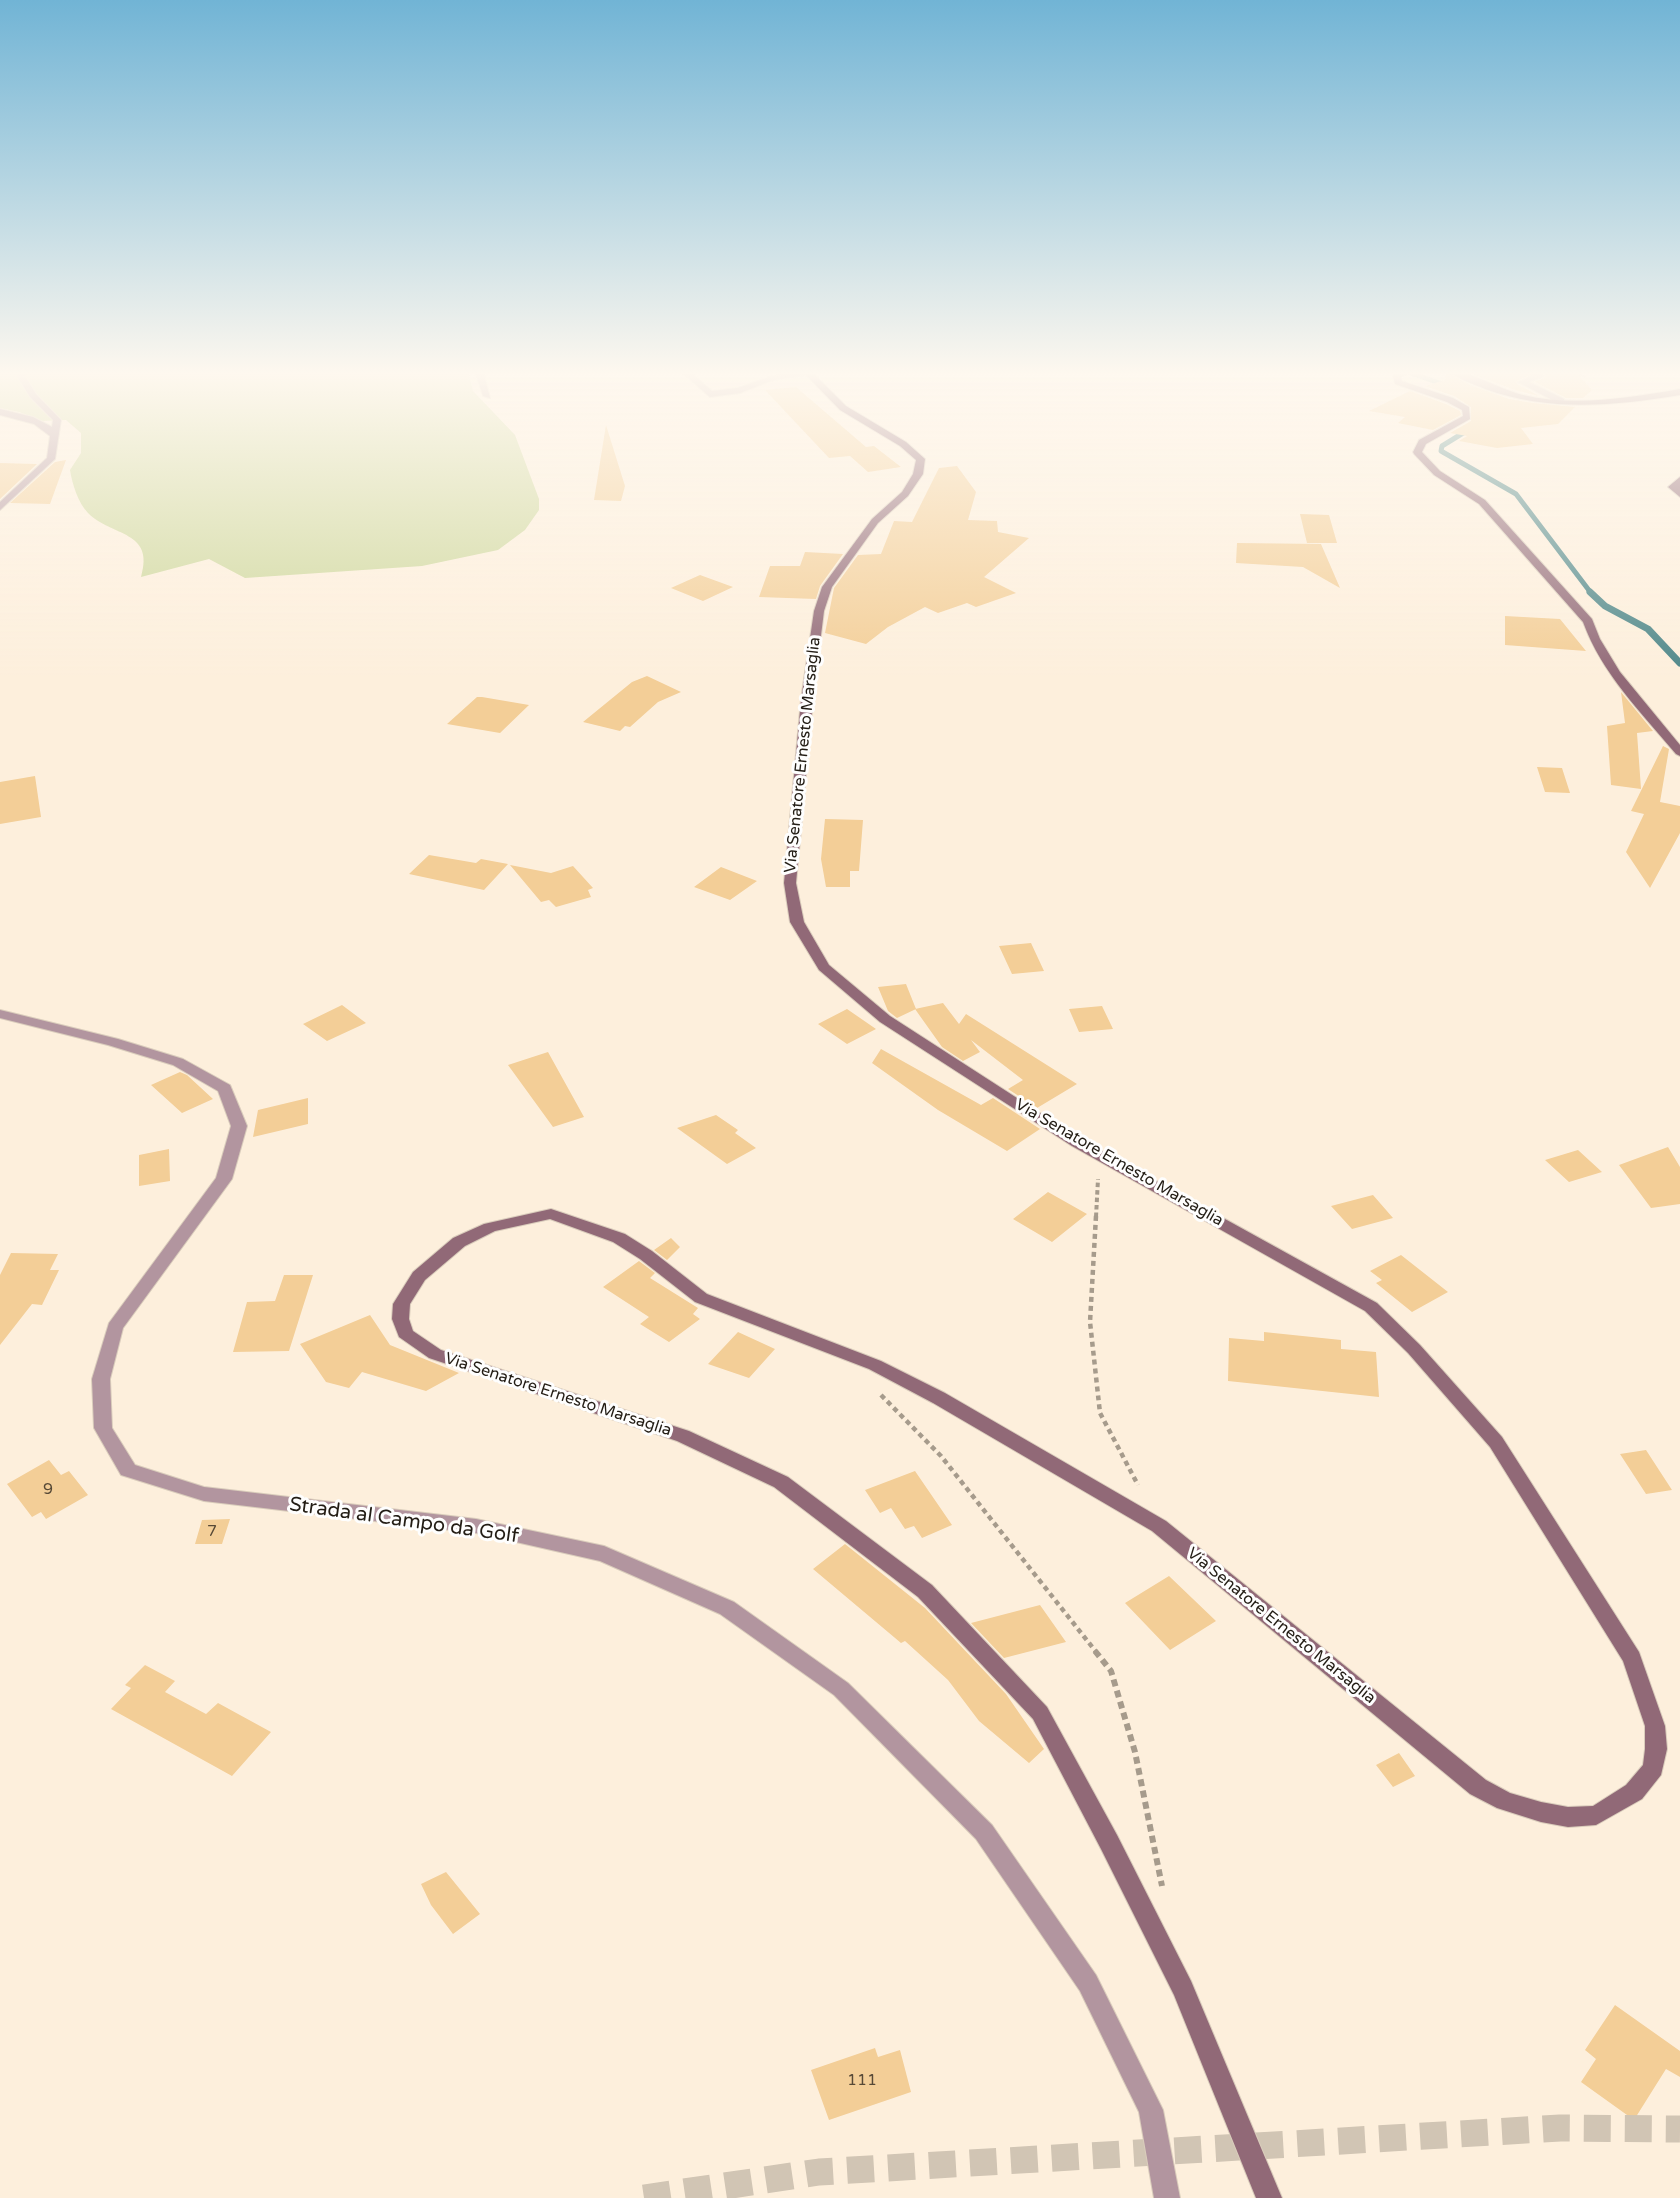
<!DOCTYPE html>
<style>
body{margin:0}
canvas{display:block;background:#fdefdc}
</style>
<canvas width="1680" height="2198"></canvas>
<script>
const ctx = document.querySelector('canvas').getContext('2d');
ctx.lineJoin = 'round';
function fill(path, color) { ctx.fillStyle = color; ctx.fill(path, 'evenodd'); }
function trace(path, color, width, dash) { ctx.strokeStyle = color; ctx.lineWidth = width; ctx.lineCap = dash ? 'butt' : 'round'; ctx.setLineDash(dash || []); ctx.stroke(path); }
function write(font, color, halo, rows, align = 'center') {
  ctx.font = font + ' "Varela Round",sans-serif'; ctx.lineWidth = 6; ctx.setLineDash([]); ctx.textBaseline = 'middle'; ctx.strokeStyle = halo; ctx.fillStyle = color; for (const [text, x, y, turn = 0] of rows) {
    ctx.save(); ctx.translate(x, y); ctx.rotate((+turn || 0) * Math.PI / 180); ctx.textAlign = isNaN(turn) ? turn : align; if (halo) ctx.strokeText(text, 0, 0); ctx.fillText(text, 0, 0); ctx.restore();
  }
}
fill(new Path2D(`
 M0,371H468L473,391L515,435L539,499V510L525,530L498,550L422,566L245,578L209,559L141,577C155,530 112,537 88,513C78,503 72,483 70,470L81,453V433L66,420L42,421L19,412L0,408Z`), '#cdd79b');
trace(new Path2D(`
 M1405,371L1448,386
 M1468,430L1442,446L1441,451L1516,494L1591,593`), '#4d8688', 5);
trace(new Path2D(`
 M1590,592L1605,606L1648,629L1680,663`), '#4d8688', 7);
fill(new Path2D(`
 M1465,371H1575L1592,390L1583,398H1566L1535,382L1546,377L1545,374L1538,372L1516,381L1517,384L1539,396L1515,390Z
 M1446,372L1470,385L1509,399L1533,403L1575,407L1558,424L1521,428L1533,444L1497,448L1459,441L1467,436L1450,433L1471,421V407L1454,396L1425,386L1445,380Z
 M796,387L866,447L874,446L901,467L868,472L850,456L829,458L765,390Z
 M1410,391L1446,404L1460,411L1461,415L1433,430L1398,423L1405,417L1369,411Z
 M606,425L625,486L621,501L594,500Z
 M66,460L50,504L10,503L55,462Z
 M0,463L37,464L0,499Z
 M957,466L976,492L968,520L997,521L998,532L1029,538L984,577L1016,593L976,607L967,603L938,613L925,607L888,627L866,644L825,633L834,588L858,555L881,554L894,521L912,522L939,468Z
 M1300,514L1329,515L1337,543H1307Z
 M1237,543L1321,544L1340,588L1303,567L1236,563Z
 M805,552L843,554L820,586L816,599L759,597L770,566H800Z
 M700,575L733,587L703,601L671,588Z
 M1505,616L1560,619L1586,651L1505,645Z
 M647,676L681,692L658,702L630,727L625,726L620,731L583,722L632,682Z
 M1621,692L1653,731L1637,733L1641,789L1611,785L1607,726L1625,723Z
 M477,697H482L529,705L500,733L447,724Z
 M1663,746L1669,749L1660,802L1680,806V833L1650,888L1626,852L1644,814L1631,811Z
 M1537,767L1562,768L1570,793L1545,792Z
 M35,776L41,817L0,824V782Z
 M825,819L863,820L859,871H850V887H826L821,859Z
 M429,855L476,863L481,859L508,864L484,890L409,874Z
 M510,865L551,873L573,866L593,888L588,890L591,897L556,907L549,900L541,902Z
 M721,867L757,881L730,900L694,887Z
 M1031,943L1044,971L1012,974L999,946Z
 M906,984L916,1009L897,1018L888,1011L878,987Z
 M943,1003L959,1024L966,1014L1077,1084L1037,1108L1008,1089L1023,1080L971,1040L980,1052L963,1061L942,1047L915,1009Z
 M342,1005L366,1023L327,1041L303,1024Z
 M1102,1006L1113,1029L1079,1032L1069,1009Z
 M847,1009L876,1029L847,1044L818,1024Z
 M881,1049L981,1105L993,1098L1040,1129L1007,1151L938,1110L872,1063Z
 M548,1052L584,1117L553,1127L508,1065Z
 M180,1072L187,1075L213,1099L182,1113L151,1085Z
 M308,1098V1124L253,1137L258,1110Z
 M716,1115L738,1130L735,1133L756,1148L727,1164L677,1128Z
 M1668,1147L1680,1167V1204L1651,1208L1619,1165Z
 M169,1149L170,1181L139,1186V1155Z
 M1578,1150L1602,1172L1569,1182L1545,1160Z
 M1048,1192L1087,1214L1052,1242L1013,1219Z
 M1373,1195L1393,1218L1352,1229L1331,1206Z
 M671,1238L680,1247L667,1260L654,1250Z
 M11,1253L58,1254L50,1270H59L42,1305L32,1304L0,1345V1275Z
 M1401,1255L1448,1292L1412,1312L1376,1283L1382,1280L1370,1271Z
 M639,1261L655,1273L650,1278L698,1308L693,1314L700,1319L669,1342L640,1324L649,1317L603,1287Z
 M284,1275H313L289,1351L233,1352L247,1302L275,1301Z
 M370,1315L390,1345L459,1373L426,1391L362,1372L349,1388L326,1382L300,1344Z
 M738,1332L775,1349L749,1378L708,1364Z
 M1264,1332L1341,1340V1349L1376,1352L1379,1397L1228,1381L1229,1338L1264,1341Z
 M1646,1450L1672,1490L1646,1494L1620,1454Z
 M49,1460L61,1475L69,1471L88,1495L46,1519L41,1512L32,1517L7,1484Z
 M915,1471L952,1525L922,1538L914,1526L905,1529L891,1508L880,1513L865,1490Z
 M230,1519L222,1544H195L202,1520Z
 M845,1544L925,1608L1006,1694L1044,1749L1029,1763L979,1721L948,1680L905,1641L901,1643L813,1569Z
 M1169,1576L1216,1621L1170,1650L1125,1603Z
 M1040,1605L1066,1642L1004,1658L971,1623Z
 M145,1665L175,1681L165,1692L206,1714L218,1703L271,1732L232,1776L111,1709L131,1688L125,1685Z
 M1399,1753L1415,1776L1393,1787L1376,1765Z
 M446,1872L480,1914L453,1934L431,1905L421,1884Z
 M1615,2005L1680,2051V2077L1666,2069L1634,2120L1581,2082L1596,2059L1585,2050Z
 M875,2048L878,2057L900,2050L911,2092L829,2120L811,2070Z`), '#f3ce97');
trace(new Path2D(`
 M644,2198L819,2172L1560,2128L1680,2129`), '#d1c5b4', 27, [27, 14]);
const lane = new Path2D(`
 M475,371H483L490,398L483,396Z
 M680,371H689L712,391L738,388L772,376L809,372L813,374L773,380L740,393L710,397Z
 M1537,374L1544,376L1529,382L1564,399V403H1558L1518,382Z`);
const street = new Path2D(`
 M21,371H30L25,376L36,394L61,420L55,459L0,510V502L47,458L50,436L34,424L0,415V409L33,417L52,427L53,420L30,397L17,376Z
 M0,1010L118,1039L183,1059L230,1085L247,1126L232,1179L123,1328L110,1379L112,1428L135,1465L204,1487L476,1519L604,1546L734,1602L848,1683L992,1825L1096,1975L1163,2110L1180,2198H1154L1139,2112L1080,1991L976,1839L834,1695L720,1614L600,1561L476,1533L204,1501L121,1475L94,1428L92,1379L109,1323L216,1178L231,1126L218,1091L173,1065L108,1045L0,1018Z`);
const secondary = new Path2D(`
 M802,371H811L846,406L906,442L925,459L923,474L908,496L878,523L832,587L824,611L813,700L796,883L804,922L829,965L890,1016L1082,1140L1377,1303L1420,1345L1502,1437L1639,1652L1665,1726L1667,1749L1661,1775L1642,1799L1596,1825L1568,1827L1541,1822L1497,1808L1470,1794L1152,1531L933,1403L869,1369L695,1302L640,1259L613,1242L550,1219L495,1231L465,1246L425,1280L410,1304L409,1319L413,1331L441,1350L689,1431L788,1477L932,1585L1047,1707L1117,1835L1191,1981L1282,2198H1256L1174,1995L1101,1849L1033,1719L918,1597L774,1487L677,1441L429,1358L399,1337L392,1319L393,1304L413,1272L453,1238L484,1224L551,1209L625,1234L652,1251L707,1294L881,1361L945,1393L1166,1521L1486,1780L1510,1793L1541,1802L1568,1807L1593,1806L1626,1785L1643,1765L1645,1749V1726L1623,1661L1490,1447L1408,1353L1365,1311L1072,1146L880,1022L819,970L790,922L784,883L801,700L814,611L822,587L872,519L902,492L913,474L916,460L900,446L840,410Z
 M1399,371H1410L1401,377L1402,381L1453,398L1469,407L1470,419L1426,444L1422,452L1440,471L1485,500L1592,619L1600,639L1620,672L1680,745V756L1676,754C1641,712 1602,674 1583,622L1479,504L1434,475L1414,454L1413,452L1419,440L1463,416L1462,410L1447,402L1395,384L1393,376Z
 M1448,371C1471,371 1499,389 1523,395C1574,407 1629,398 1680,389V395C1614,406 1549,412 1485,389C1473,384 1459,379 1448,371Z
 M1680,477V497L1668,487Z`);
trace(lane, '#dacdbc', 2);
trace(street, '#dacdbc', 2);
trace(secondary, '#dacdbc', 2);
trace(new Path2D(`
 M1575,371L1587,378`), '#a69b8c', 2, [3, 1.5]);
trace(new Path2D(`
 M1096,1217L1098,1179`), '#a69b8c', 4, [4.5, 3]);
trace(new Path2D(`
 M1096,1216L1090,1322L1100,1413L1138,1485
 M881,1395L941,1456L1097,1653`), '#a69b8c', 4.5, [5, 4]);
trace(new Path2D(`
 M1095,1651L1111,1671L1135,1752L1162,1886`), '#a69b8c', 6, [7, 4.5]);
fill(lane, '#b2959f');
fill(street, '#b2959f');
fill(secondary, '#916977');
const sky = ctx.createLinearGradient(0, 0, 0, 679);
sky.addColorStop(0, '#71b4d5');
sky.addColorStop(0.55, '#fef8ef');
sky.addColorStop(1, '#fef8ef00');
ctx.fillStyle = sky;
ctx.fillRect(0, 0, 1680, 679);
write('16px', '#231d15', '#fefefe', [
 ["Via Senatore Ernesto Marsaglia",803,755,-84],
 ["Via Senatore Ernesto Marsaglia",1119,1163,30],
 ["Via Senatore Ernesto Marsaglia",558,1395,18],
 ["Via Senatore Ernesto Marsaglia",1281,1626,39]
]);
write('16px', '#574936', null, [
 ["9",48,1490],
 ["7",212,1532],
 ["111",862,2081]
]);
write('20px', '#231d15', '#fefefe', [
 ["Strada al Campo da Golf",404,1521,8]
]);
</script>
